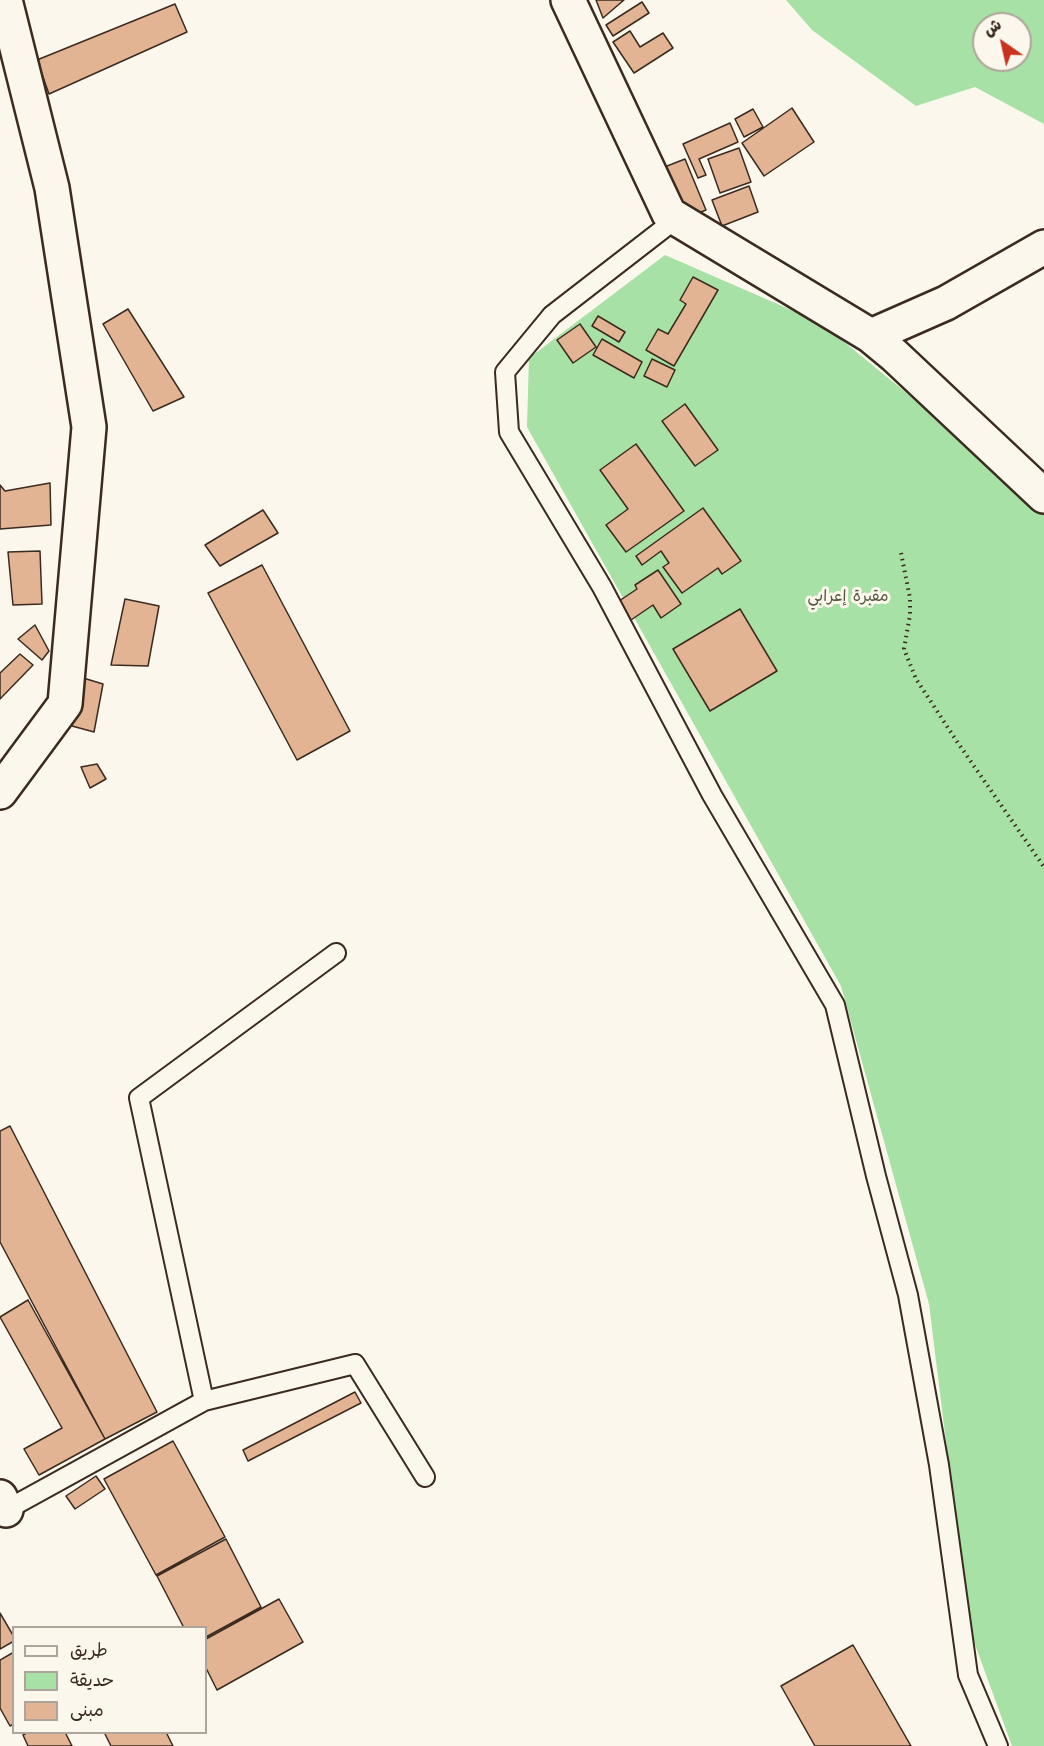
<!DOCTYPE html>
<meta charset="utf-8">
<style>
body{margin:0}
#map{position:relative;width:1044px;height:1746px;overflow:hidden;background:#fbf7ec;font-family:Kalam,"Playpen Sans Arabic",sans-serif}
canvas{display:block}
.legend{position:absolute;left:12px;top:1626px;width:195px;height:108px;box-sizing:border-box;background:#fbf7ec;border:2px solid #aea59a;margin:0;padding:8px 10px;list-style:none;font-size:18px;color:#3b2a1e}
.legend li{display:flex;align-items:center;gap:12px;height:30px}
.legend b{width:30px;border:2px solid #aea59a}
.north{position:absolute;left:972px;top:12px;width:60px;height:60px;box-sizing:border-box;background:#fbf7ec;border:2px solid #aea59a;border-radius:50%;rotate:326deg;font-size:16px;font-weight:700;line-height:24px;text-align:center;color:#3b2a1e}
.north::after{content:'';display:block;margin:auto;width:21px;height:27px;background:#c8321e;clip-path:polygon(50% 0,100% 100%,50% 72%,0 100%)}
</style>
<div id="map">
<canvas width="1044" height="1746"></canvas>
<ul class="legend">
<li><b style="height:8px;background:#fbf7ec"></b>طريق</li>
<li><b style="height:16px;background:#a7e1a5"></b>حديقة</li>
<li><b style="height:16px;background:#e3b494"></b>مبنى</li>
</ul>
<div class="north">ش</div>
</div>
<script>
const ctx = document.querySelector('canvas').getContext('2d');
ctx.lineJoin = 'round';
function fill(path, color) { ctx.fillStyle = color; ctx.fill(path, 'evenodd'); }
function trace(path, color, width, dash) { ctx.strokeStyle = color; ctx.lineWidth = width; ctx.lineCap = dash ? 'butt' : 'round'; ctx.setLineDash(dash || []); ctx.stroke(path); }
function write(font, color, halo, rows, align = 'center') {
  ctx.font = font + ' Kalam,"Playpen Sans Arabic",sans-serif'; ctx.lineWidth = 6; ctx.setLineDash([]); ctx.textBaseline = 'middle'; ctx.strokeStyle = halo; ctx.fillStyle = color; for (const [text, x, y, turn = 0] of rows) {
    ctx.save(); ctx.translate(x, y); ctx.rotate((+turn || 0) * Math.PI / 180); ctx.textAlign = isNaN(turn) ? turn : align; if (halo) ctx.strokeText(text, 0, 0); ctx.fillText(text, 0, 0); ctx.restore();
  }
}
fill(new Path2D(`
 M786,0H1044V124L975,87L916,106L812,30ZM984,24H1020V60H984Z
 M665,255L821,323L997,467L1044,510V1746H1012L969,1628L929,1304L841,986L527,427L529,358Z`), '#a7e1a5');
const building = new Path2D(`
 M596,0H624L603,18Z
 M642,2L649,13L613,36L606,25Z
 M175,4L187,32L49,94L37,60Z
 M630,31L640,47L663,33L673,48L634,73L613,42Z
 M792,108L814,142L764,176L742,143Z
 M753,109L763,127L744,137L735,119Z
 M730,123L738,142L699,159L706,175L698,178L683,144Z
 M739,148L751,182L720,193L708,159Z
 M685,159L706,210L684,219L662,168Z
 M749,186L758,212L722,226L712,200Z
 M693,277L718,290L674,366L646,350L658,329L668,334L686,304L680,300Z
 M128,309L184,397L153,411L103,324Z
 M598,316L625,332L619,342L592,326Z
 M580,324L596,347L573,363L557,340Z
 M602,339L642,362L634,378L593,355Z
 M652,359L675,370L667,387L644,376Z
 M685,404L718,450L695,466L662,421Z
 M636,444L684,511L626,552L606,525L628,509L600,470Z
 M50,483L51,525L0,529V485L5,491Z
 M703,508L741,561L722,574L718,568L682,593L663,567L669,563L661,551L642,565L636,556Z
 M263,510L278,533L220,566L205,545Z
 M40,551L42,604L13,605L8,552Z
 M262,565L350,731L297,760L208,593Z
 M658,570L681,604L661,618L653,605L631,620L619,601L637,589L635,585Z
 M125,599L159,606L148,666L111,665Z
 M740,609L777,671L710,711L673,649Z
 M35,625L49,651L42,660L18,639Z
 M20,654L33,665L0,699V673Z
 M80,677L103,684L94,732L72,726Z
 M97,764L106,779L90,788L81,767Z
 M10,1126L157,1412L105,1439L0,1242V1131Z
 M28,1300L105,1439L39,1475L24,1449L62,1428L0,1317Z
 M355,1392L361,1403L248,1461L243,1450Z
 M173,1441L225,1537L156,1575L104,1479Z
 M96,1476L105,1489L75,1509L66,1496Z
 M226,1539L261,1607L206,1637V1628H184L157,1576Z
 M279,1599L303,1642L217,1690L206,1668V1639Z
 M0,1613L14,1637V1641L0,1649Z
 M853,1645L911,1746H815L781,1686Z
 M14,1652V1724L10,1726L0,1708V1660Z
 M28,1732H65L72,1746H28L23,1735Z
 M104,1732H166L173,1746H111Z`);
fill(building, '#e3b494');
trace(building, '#3b2a1e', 1.5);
const lane = new Path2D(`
 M676,219L552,315L505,372L509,432L602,587L712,795L835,1005L876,1176L908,1295L939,1465L968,1675L998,1746
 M204,1401L355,1364L425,1477
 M6,1510L204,1401L139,1098L336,953`);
const street = new Path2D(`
 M568,0L669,214L871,336L894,355L1044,496
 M871,336L946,303L1044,247
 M0,792L65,704L89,427L52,188L5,0
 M0,1497L6,1510`);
trace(lane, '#3b2a1e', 22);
trace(street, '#3b2a1e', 38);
trace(new Path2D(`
 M901,553L910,598V615L904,649L916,679L958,743L1044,867`), '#3b2a1e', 4, [1.5, 4.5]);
trace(lane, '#fbf7ec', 18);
trace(street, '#fbf7ec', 33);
write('16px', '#565840', '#fbf7ec', [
 ["مقبرة إعرابي",848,598]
]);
</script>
